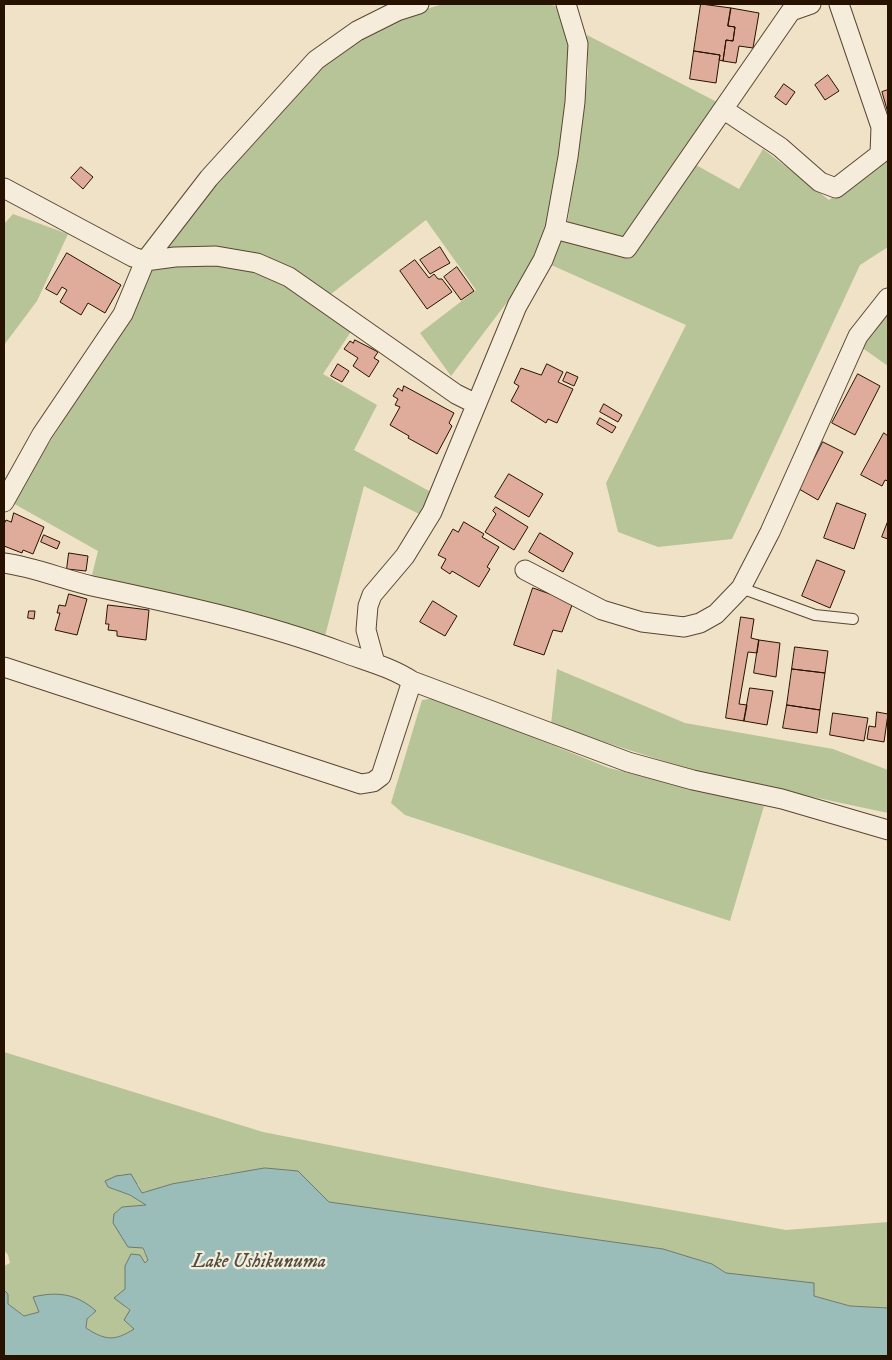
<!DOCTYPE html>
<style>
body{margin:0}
#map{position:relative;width:892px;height:1360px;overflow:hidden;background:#f0e2c7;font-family:"IM FELL DW Pica",serif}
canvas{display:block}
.frame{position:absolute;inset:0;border:5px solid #271200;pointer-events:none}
</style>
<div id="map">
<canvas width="892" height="1360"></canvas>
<div class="frame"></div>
</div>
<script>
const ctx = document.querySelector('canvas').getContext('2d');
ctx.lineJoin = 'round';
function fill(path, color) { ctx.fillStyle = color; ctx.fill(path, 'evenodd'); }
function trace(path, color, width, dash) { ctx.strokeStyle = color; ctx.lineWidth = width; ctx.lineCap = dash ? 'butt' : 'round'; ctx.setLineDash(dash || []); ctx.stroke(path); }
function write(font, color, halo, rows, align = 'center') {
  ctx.font = font + ' "IM FELL DW Pica",serif'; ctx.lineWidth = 4.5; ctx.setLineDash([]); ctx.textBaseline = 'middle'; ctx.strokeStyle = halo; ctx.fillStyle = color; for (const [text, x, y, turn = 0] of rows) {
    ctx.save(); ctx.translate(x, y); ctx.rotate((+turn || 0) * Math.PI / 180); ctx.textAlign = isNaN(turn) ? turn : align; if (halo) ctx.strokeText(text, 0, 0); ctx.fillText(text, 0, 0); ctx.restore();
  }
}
fill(new Path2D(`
 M443,4H548L555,6L570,33L572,54L559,170L545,236L514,293L451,376L420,333L476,290L426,220L331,294L282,264L165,250L208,192L307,77L376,30L400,17Z
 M587,35L717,102L680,156L739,189L763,149L829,200L888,155V247L860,265L732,539L658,547L618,532L606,483L686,325L549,264L567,227L588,73Z
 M13,214L68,234L37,301L4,345V224Z
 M218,263L252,269L279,279L352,330L323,374L377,405L354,450L431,492L419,514L364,486L325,636L225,607L142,589L92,575L98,551L11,502L125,325L154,264Z
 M888,310V366L861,347Z
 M557,669L685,723L833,749L888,770V813L701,773L551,725Z
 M436,698L609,768L764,806L730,921L405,815L391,803L422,700Z
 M4,1052L263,1132L558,1190L786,1230L888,1222V1308L850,1306L814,1296V1284L726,1273L712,1264L663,1249L329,1202L298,1171C246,1167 192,1178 142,1193L138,1184L105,1181L108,1187L130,1195L146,1205L122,1207L148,1260L145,1263L125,1266V1307L131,1311L135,1329C114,1341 107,1341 86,1328L87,1319L96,1311L33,1297L39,1312L24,1316L8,1304V1294L4,1290V1266L10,1263L8,1255L4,1250Z`), '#b7c497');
const water = new Path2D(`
 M265,1168L298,1171L329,1202L663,1249L712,1264L726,1273L814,1283V1296L850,1306L888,1308V1356H4V1290L8,1294V1304L24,1316L39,1312L33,1297C58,1291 77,1294 96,1311L87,1319L86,1328C106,1341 115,1341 134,1329L124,1320L130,1310L114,1298L125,1289V1266L131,1254L140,1255L145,1263L148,1260L143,1248L128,1247L113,1223L114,1214L122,1207L146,1205L130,1195L108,1187L105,1181L116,1176L131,1174L142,1193L172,1184Z`);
fill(water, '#9bbdba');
trace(water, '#6d7970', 1);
const building = new Path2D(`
 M701,4L731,8L728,26L735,27L733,41L726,40L723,61L719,60L720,55L694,51Z
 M731,8L759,13L753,48L739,46L736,63L723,61L726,40L733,41L735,27L728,26Z
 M694,51L720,55L716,83L690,79Z
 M828,75L839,91L825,100L815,85Z
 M784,84L795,92L786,105L775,97Z
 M888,90V113L882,92Z
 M81,167L93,177L83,189L71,178Z
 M440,247L450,263L430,274L420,260Z
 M67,253L121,285L105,313L88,303L81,315L60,302L67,290L62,287L57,295L46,289Z
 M415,260L429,278L434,274L438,279H442L452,292L427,309L400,271Z
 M457,267L474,291L461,300L444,277Z
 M355,340L378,352L374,358L379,361L369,377L353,366L358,358L344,349L350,341L353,343Z
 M338,364L349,371L342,382L331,376Z
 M547,364L563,372L558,382L573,389L557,423L548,419L546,423L511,401L519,386L514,383L521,368L541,375Z
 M567,372L578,377L574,386L563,381Z
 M858,374L880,386L855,435L832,423Z
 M404,386L454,413L449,423L452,426L437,454L408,438L409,436L390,425L400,407L395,405L398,399L393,396L398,388L402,391Z
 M604,404L622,415L618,422L600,412Z
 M600,418L616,427L612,433L597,424Z
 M884,433L888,436V481L885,480L882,486L861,475Z
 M823,442L843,452L818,500L799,489Z
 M509,474L543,494L529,517L495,497Z
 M837,503L866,514L854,549L824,538Z
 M496,507L528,527L514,550L485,532L496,514L493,511Z
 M14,513L44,527L33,554L23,550L22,553L4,546V524L6,520L11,522Z
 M888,521V539L882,537Z
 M464,522L484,534L482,537L499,547L487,567L490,569L479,587L452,571L450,574L441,568L446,559L438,555L453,529L458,532Z
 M540,533L573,553L563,572L529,552Z
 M44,535L60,542L57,549L41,542Z
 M69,553L88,556L86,571L67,569Z
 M817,560L845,571L830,608L802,596Z
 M533,588L567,600L572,605L562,632L553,630L544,655L514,645Z
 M69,594L87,599L77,635L55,630L60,613H57L59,605L65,606Z
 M433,601L457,616L445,636L420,622Z
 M108,605L149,610L146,640L117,636V631L108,630L109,624H106Z
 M29,611H35L34,619L28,618Z
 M741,617L754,619L751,638L759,640L757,653L748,652L739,704L747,705L744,721L726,718Z
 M759,640L780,643L776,677L754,673Z
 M795,647L828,651L825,673L792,669Z
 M792,669L825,673L820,710L787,705Z
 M750,688L773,691L767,725L744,721Z
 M787,705L820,710L817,733L783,728Z
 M877,712L888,714L884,742L867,739L869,726L875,727Z
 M833,713L868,718L864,741L830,735Z`);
fill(building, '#dfab9a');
trace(building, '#271200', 1);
const service = new Path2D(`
 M741,588L815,615L853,619`);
const minor = new Path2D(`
 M723,109L780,147L820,182L836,188L880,154L881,127L839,4
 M4,188L133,257L145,261L175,257L216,256L257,263L289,277L456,394L476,404
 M555,229L627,248L791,11L811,4
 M4,502L42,434L123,314L145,261L209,178L316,60L357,31L397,11L419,4
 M4,563C34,567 62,579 92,586C177,604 261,622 342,652C366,661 391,667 412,681
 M525,570L602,610L642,622L684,627L700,623L716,614L741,588L770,532L858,336L888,298
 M375,663L366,630L368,606L372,595L405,556L432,512L517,306L543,260L555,229L568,157L575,102L578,44L566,4
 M4,667L361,784L373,782L381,776L412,681L628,762L693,780L782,799L888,830`);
trace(service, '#594632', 12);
trace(minor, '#594632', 21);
trace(service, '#f5ecdb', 10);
trace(minor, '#f5ecdb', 19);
write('italic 19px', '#504e41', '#f5ecdb', [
 ["Lake Ushikunuma",259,1263]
]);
</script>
